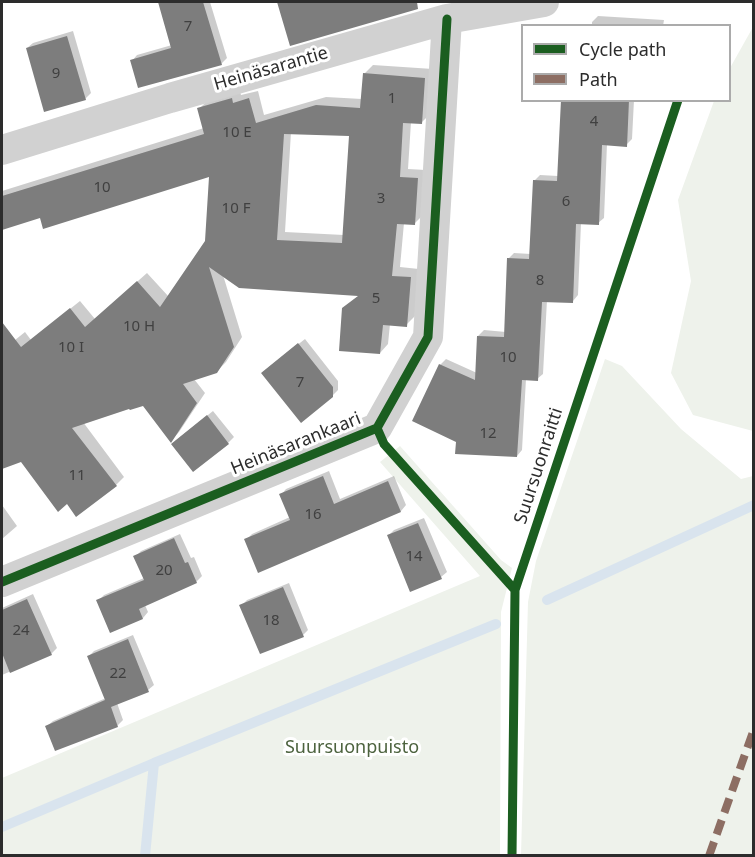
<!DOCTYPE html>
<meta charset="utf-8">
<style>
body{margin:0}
#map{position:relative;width:755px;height:857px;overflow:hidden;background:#fff;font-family:"Noto Sans",sans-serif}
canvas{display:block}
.frame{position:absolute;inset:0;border:3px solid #2c2c2c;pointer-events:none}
.legend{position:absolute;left:521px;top:24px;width:210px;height:78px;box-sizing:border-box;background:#fff;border:2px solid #ababab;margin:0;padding:8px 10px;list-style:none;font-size:18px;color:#2c2c2c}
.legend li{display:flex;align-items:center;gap:12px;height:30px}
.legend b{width:30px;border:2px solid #ababab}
</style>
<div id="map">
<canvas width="755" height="857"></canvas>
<div class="frame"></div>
<ul class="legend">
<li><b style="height:8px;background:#1b5e20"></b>Cycle path</li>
<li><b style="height:8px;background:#8d6e63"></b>Path</li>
</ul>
</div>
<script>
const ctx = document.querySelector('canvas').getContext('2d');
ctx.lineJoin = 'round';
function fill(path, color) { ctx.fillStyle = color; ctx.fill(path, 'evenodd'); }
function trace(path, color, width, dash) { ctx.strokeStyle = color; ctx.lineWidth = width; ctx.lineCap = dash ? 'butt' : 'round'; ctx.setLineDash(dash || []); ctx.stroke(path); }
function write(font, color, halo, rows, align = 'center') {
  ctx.font = font + ' "Noto Sans",sans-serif'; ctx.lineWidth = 6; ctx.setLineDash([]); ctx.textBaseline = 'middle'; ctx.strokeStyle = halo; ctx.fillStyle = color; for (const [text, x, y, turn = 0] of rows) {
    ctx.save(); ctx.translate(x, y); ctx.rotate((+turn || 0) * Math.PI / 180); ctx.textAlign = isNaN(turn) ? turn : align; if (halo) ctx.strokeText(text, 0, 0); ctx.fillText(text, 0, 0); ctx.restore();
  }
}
fill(new Path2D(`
 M753,27V431L693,415L671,373L691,281L678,200L714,101L730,100V68Z
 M605,359L622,366L681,429L741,479L753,476V855H521L528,602L536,561Z
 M400,446L501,560L512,568L501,612L500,855H2V778L480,576L380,462Z`), '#eef2eb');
fill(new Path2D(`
 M164,2H210L227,58L221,64L132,61L137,55L172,45L160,5Z
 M296,2H413L414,5L287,4Z
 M598,16L664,20L663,26H592V22Z
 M73,31L91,93L85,99L27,48L33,43Z
 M373,65L433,69L430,114L421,123L411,122L408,169L426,170L423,215L414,224L404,223L400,267L419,269L415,316L406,325L390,324L388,344L380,353L353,300L360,295L223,275L242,337L226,362L216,372L194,379L205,393L179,432L171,441L143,404L83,422L124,477L116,485L15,444L2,427V333L10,344L25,332L31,340L80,301L95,319L147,273L169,297L206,241L210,175L41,216L2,228V191L204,128L199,109L208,100L240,91L241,95L258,91L264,115L326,97L362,99L364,74ZM291,132L351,135L344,235L285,232Z
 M563,100H634L632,139L626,145L607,144L604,218L598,223H581L578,295L573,301L547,300L543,374L537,379H526L522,450L517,456L458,441L440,365L446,359L477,373L478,336L484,330L506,332L508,259L514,253L531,254L534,181L540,175L558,176Z
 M305,339L338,381V390L332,396L269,367Z
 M213,411L234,437L228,443L179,438Z
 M329,471L340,499L394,476L406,505L401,511L246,540L252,534L290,517L281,495L286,489Z
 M2,505L17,526L2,539Z
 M424,518L447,572L441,577L388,536L394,530Z
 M180,534L191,558L194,557L202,576L196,582L145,605L148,612L143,618L111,632L98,601L104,595L144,578L135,557L141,551Z
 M289,583L308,630L303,635L241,606L247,600Z
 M33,594L57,648L51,654L2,675V608Z
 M133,635L154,685L148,690L117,703L123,720L117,726H47L53,721L106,698L89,656L94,651Z`), '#0003');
trace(new Path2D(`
 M547,600L754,505
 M2,827L154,763
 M145,856L154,763L496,624`), '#d9e4ee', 10);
fill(new Path2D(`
 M158,2H203L222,65L138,88L130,60L171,48Z
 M277,2H417L418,9L290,46Z
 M67,36L86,100L44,112L26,48Z
 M363,73L425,78L422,124L403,123L400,177L418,178L415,225L397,224L392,276L411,277L407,327L383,325L380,354L339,351L342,308L358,296L239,288L209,267L234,347L217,373L183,384L197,403L171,443L143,406L130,410L129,409L72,428L117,486L76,517L67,504L58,512L21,462L2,469V322L21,347L70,308L85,327L137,281L160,307L205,241L209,177L43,229L40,218L2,230V196L204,134L197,108L232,98L233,103L249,98L256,123L316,105L360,108ZM284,134L349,136L342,243L277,240Z
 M561,100H629L627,147L602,145L599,225L576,224L573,303L542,302L538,381L522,380L517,457L455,454L456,442L412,421L439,364L475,380L477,336L504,337L507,258L529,259L533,180L557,181Z
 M298,343L333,387V397L301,423L261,373Z
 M207,415L229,444L193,472L171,444Z
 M323,476L334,504L388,481L401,512L258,573L244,539L290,520L279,494Z
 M418,523L442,579L410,592L387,535Z
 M174,538L185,563L188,562L197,583L139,609L143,619L110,633L96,600L144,580L133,556Z
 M283,587L304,637L260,654L239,605Z
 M27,599L52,655L10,673L2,653V610Z
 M128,639L149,692L111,707L118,727L55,751L45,726L105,700L87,656Z`), '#7d7d7d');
trace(new Path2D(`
 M2,150L170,98L447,19L544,2
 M2,582L377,428L428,337L447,19`), '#d1d1d1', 30);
trace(new Path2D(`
 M752,456H754
 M709,856L754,729`), '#8d6e63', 8, [15, 8]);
trace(new Path2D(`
 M377,428L384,444L515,590
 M2,582L377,428L428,337L447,19
 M512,856L515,590L678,100`), '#1b5e20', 9);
write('15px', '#404040', null, [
 ["7",188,27],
 ["9",56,74],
 ["1",392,99],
 ["4",594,122],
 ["10 E",237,133],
 ["10",102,188],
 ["3",381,199],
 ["6",566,202],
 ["10 F",236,209],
 ["8",540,281],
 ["5",376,299],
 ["10 H",139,327],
 ["10 I",71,348],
 ["10",508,358],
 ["7",300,383],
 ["12",488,434],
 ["11",77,476],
 ["16",313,515],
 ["14",414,557],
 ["20",164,571],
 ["18",271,621],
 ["24",21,631],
 ["22",118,674]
]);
write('18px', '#2c2c2c', '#fff', [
 ["Heinäsarantie",271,69,-16],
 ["Heinäsarankaari",296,444,-22],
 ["Suursuonraitti",539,466,-72]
]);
write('18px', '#4d633f', '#fff', [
 ["Suursuonpuisto",352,748]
]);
</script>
